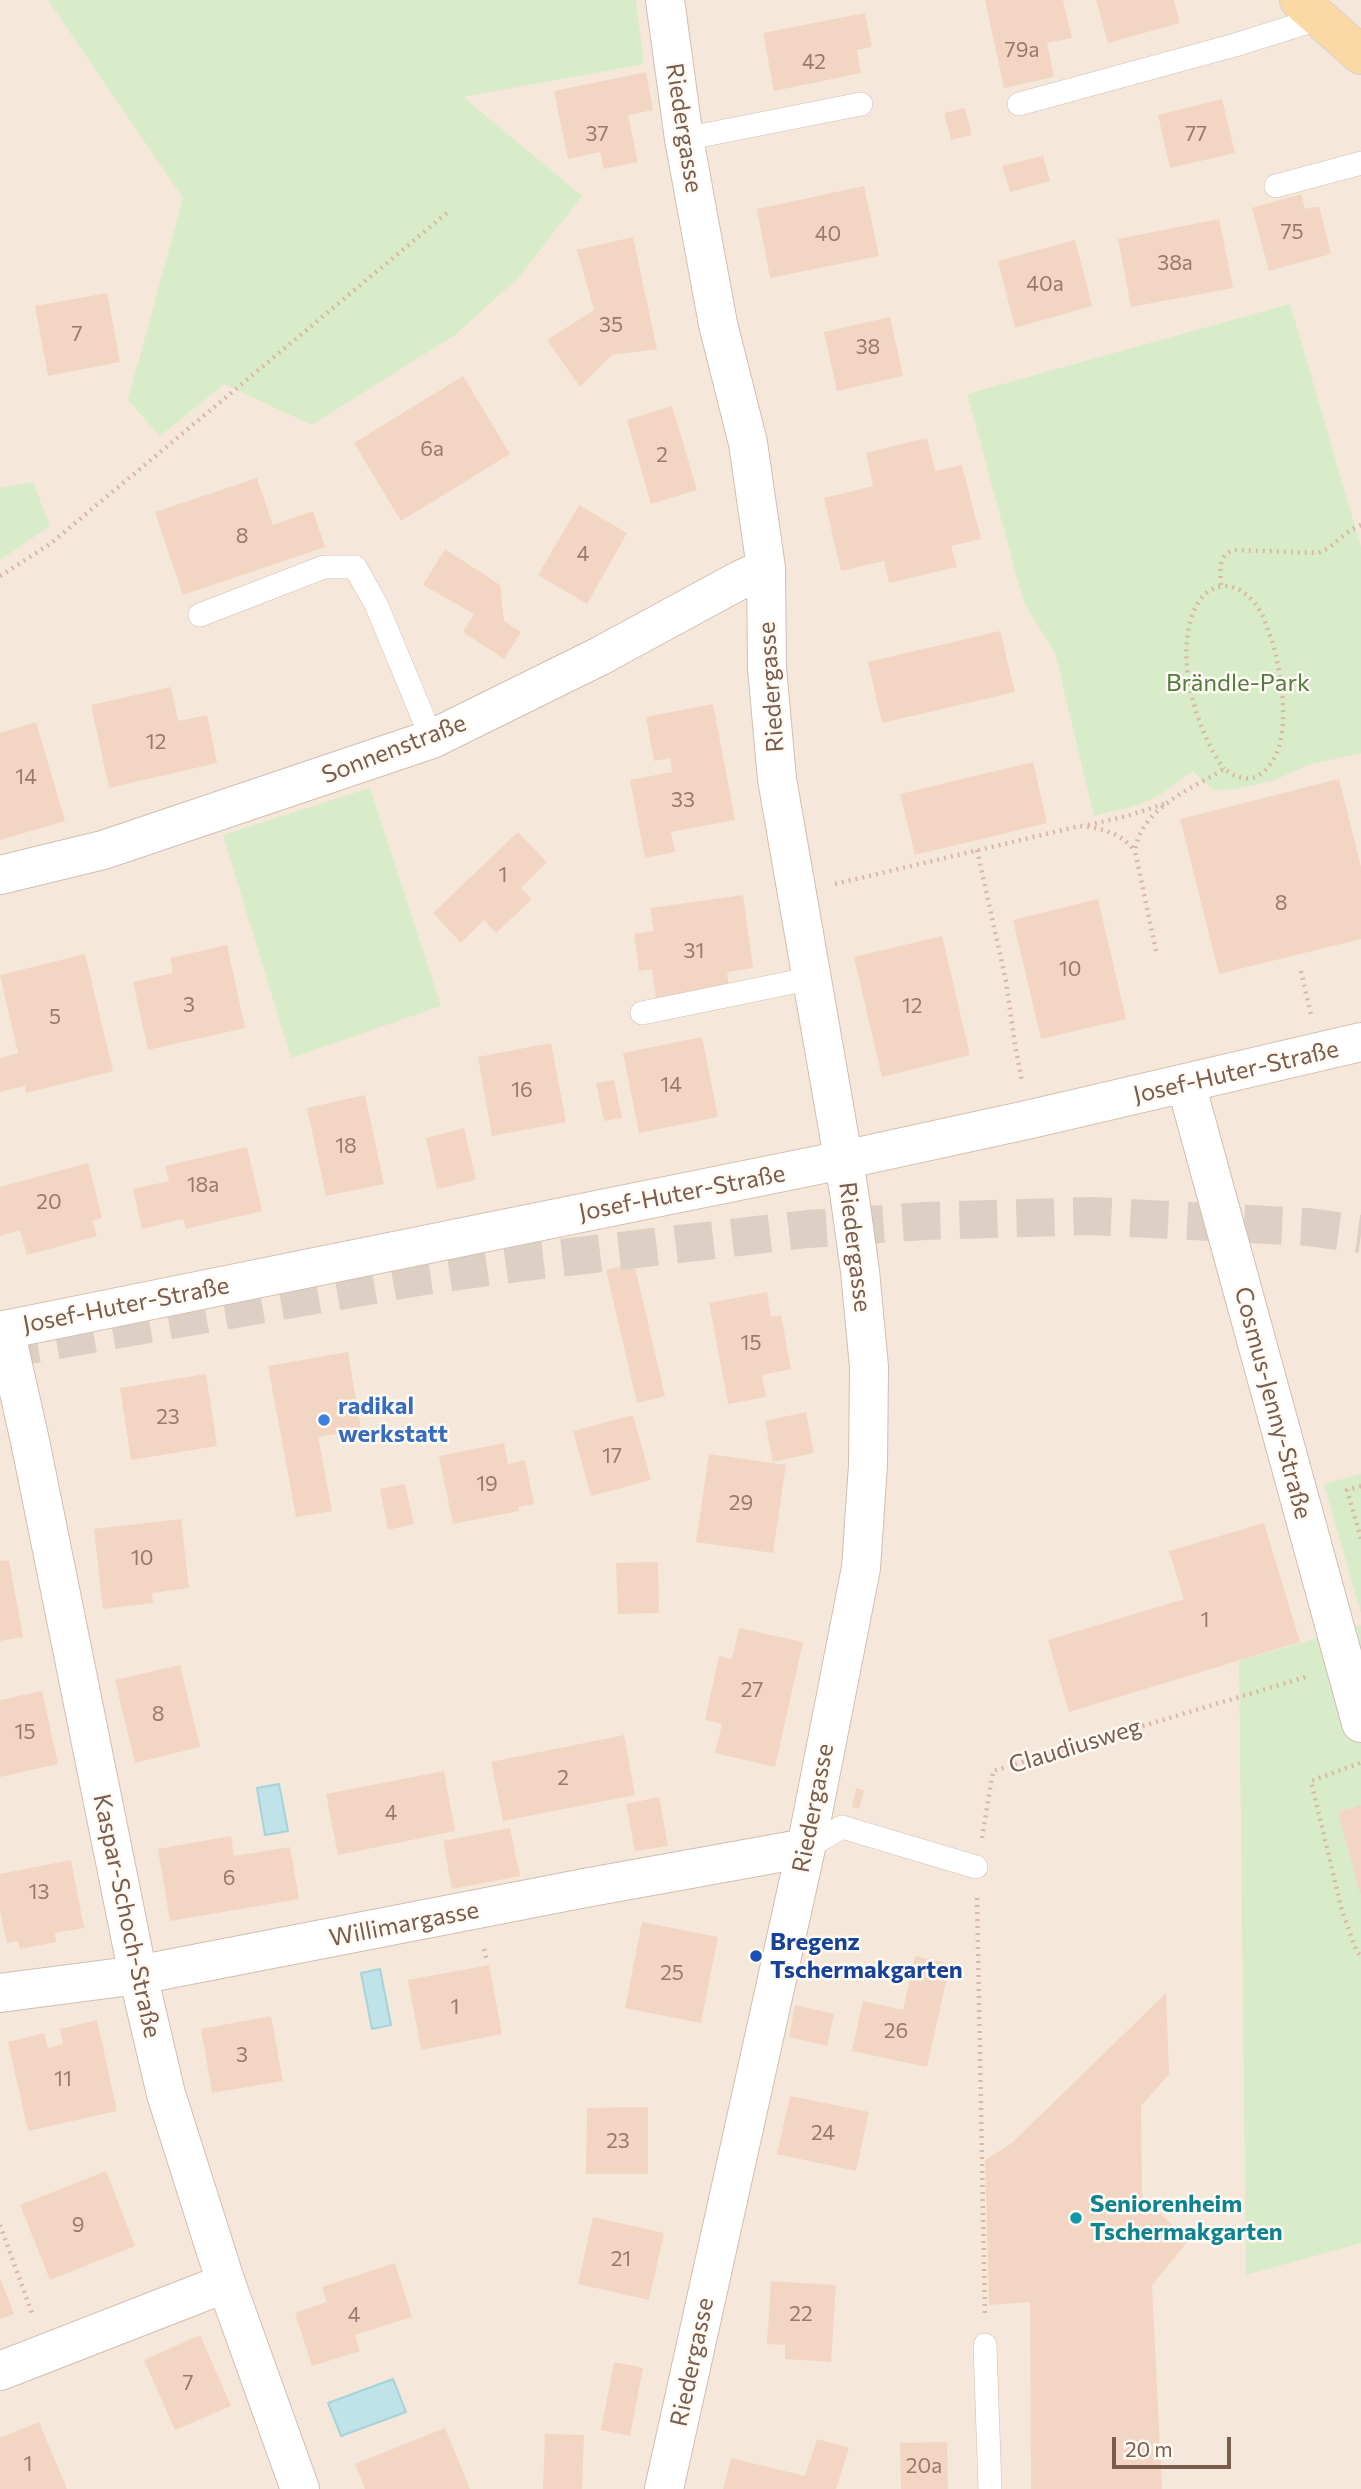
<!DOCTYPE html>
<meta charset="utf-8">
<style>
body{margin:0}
#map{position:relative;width:1361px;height:2489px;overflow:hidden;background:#fdf6ec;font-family:Commissioner,sans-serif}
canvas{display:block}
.scale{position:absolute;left:1112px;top:2437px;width:119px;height:32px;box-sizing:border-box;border:4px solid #7a5c4d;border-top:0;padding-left:9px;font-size:21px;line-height:24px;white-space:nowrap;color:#7a5c4d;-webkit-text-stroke:5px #fffaf3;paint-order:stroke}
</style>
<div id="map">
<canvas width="1361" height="2489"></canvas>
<div class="scale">20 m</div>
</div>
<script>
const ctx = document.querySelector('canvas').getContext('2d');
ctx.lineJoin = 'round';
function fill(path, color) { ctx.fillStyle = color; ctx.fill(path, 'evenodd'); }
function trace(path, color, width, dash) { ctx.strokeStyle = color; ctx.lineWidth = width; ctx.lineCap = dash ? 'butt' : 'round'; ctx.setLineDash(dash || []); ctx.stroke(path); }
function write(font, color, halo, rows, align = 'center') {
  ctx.font = font + ' Commissioner,sans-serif'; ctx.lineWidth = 5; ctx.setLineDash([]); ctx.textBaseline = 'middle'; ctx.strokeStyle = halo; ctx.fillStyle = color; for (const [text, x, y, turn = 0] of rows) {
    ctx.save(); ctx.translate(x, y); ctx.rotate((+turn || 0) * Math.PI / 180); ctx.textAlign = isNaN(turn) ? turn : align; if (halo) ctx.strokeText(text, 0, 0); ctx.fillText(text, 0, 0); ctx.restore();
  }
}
fill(new Path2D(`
 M0,0H1361V2489H0Z`), '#f5e8da');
fill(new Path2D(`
 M48,0H636L644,64L463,97L582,196L518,278L456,334L312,425L224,384L160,436L128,400L183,198Z
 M1290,304L1361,547V753L1308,765L1275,780L1237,789L1213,790L1193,771L1158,796L1140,804L1094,816L1055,653L1024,603L967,394Z
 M33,482L50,526L0,560V488Z
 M370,788L441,1006L291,1058L223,835Z
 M1361,1474V1614L1324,1484Z
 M1361,1625V2243L1246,2275L1239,1661Z`), '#d8ecc9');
const water = new Path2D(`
 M279,1784L288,1831L265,1835L257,1788Z
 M380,1969L391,2025L372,2029L361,1973Z
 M393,2379L406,2412L341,2436L328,2403Z`);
fill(water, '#bfe3e8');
trace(water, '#a5d3da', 2);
fill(new Path2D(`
 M985,0H1063L1072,38L1047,43L1054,77L1004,88Z
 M1096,0H1174L1180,23L1108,43Z
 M865,13L872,47L857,50L861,73L774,91L763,33Z
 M646,72L653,110L628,115L638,162L604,169L600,152L568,159L554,91Z
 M1222,99L1235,153L1170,168L1158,115Z
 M965,108L972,135L951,140L944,113Z
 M1043,156L1050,181L1010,192L1002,166Z
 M864,186L879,256L770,278L757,209Z
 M1301,194L1305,209L1319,206L1331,254L1269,271L1252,208Z
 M1219,219L1233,288L1131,307L1118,239Z
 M633,237L657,349L612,355L580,387L547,340L594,310L577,250Z
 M1075,240L1092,306L1015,328L998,261Z
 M107,293L120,362L48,376L35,306Z
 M890,317L903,376L837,391L824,332Z
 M463,376L510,454L401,521L354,443Z
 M672,406L697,490L651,504L627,420Z
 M927,438L935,471L962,465L981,539L951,546L957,567L889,583L884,561L841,571L824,498L873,486L866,453Z
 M257,478L273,525L313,511L325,547L183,595L155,512Z
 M579,505L627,533L587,604L538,575Z
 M445,549L500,585L504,621L521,632L504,659L463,632L474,614L423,585Z
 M1000,631L1015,692L882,723L868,662Z
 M171,687L178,721L207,715L217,763L109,788L91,705Z
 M713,704L735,820L671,832L675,852L645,858L630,780L672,772L670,758L654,761L646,717Z
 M36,722L65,821L0,840V733Z
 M1033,762L1047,823L915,855L900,794Z
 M1339,779L1361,867V939L1219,974L1180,819Z
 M518,832L547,862L521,888L532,899L496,933L484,920L461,943L433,913Z
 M743,895L753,968L727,972L729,987L656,998L652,969L639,971L634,934L654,931L650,908Z
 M1098,899L1126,1019L1041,1039L1013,920Z
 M942,936L970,1055L882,1077L854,957Z
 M227,945L245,1028L148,1050L133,982L173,973L170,958Z
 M85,954L113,1071L26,1093L25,1086L0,1092V1058L18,1053L0,975Z
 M702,1037L718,1117L639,1133L623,1053Z
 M551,1043L566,1122L492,1136L478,1057Z
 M614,1080L622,1118L604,1121L596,1083Z
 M365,1095L384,1184L326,1196L307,1108Z
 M464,1128L476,1180L437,1189L426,1138Z
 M247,1147L262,1211L186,1229L183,1219L142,1229L133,1189L169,1181L165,1166Z
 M88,1163L102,1218L92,1221L97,1236L27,1255L20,1230L0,1236V1187Z
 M634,1263L665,1396L637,1403L606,1270Z
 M767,1292L771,1317L781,1315L791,1369L762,1375L766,1397L728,1404L709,1303Z
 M348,1352L361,1430L318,1437L332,1511L296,1517L268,1366Z
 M206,1374L217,1446L131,1460L120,1388Z
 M806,1412L814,1453L773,1462L765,1421Z
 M633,1415L651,1480L591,1496L573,1431Z
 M504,1443L508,1464L525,1460L534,1504L518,1507L519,1511L453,1524L439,1456Z
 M709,1454L786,1465L773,1553L696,1542Z
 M405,1484L414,1524L388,1530L380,1489Z
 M181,1519L189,1588L152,1593L153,1603L103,1609L94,1529Z
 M1264,1523L1300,1642L1069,1712L1048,1640L1184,1599L1169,1551Z
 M9,1560L23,1637L0,1641V1561Z
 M658,1562L659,1613L618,1614L616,1563Z
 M739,1628L803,1642L775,1767L715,1753L722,1724L705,1720L719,1656L732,1659Z
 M180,1665L200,1747L135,1763L115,1680Z
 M42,1691L58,1764L0,1777V1700Z
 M624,1735L635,1795L503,1821L491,1762Z
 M444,1771L455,1831L338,1855L326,1794Z
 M856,1788L864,1790L859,1809L852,1807Z
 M659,1797L668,1846L635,1851L626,1804Z
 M1361,1805V1894H1360L1338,1812Z
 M510,1828L520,1876L452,1889L443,1841Z
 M231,1836L234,1856L290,1847L299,1899L170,1921L158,1849Z
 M71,1860L84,1928L55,1933L56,1942L20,1949L18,1941L7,1943L0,1911V1874Z
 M642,1922L718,1937L701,2023L625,2008Z
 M915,1956L950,1964L927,2067L852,2051L863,2001L903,2010Z
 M489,1965L502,2034L421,2050L408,1980Z
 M1166,1993L1169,2074L1141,2106L1142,2195L1188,2241L1152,2285L1162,2489H1031L1030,2302L989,2305L985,2160L1012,2143Z
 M795,2005L834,2014L827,2046L789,2037Z
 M271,2016L283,2081L212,2093L201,2029Z
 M97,2020L117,2111L28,2131L8,2042L44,2033L48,2048L63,2044L60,2029Z
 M790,2096L869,2112L856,2171L777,2154Z
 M648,2107V2174H586L587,2108Z
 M106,2171L135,2246L50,2280L20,2205Z
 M593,2217L664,2233L649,2300L578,2284Z
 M395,2263L412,2317L355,2335L360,2351L312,2366L295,2313L327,2302L322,2287Z
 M0,2278L14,2314L0,2319Z
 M771,2281L836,2285L831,2362L785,2359V2345L767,2344Z
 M200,2335L231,2406L175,2430L144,2360Z
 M614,2362L643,2368L630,2436L601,2430Z
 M39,2422L67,2489H0V2438Z
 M445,2428L470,2489H365L355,2464Z
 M545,2434L584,2435L582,2489H543Z
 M817,2439L849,2448L836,2489H723L731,2458L805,2476Z
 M947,2442L948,2489H901L900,2443Z`), '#f3d5c3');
trace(new Path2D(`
 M0,1350L424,1276L517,1263L808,1229L925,1221L1093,1216L1308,1227L1361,1234`), '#dcd0c4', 38, [38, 19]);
const lane = new Path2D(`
 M1019,104L1235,45L1321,18
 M684,139L861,104
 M1276,186L1361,163
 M200,615L324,567H355L376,604L432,739
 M642,1013L813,978
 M806,1848L842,1827L976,1867
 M985,2345L990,2489`);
const street = new Path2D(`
 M0,875L103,850L432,739L600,656L740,580L766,568
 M1186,1084L1361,1723
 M5,1330L30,1441L138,1975L166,2094L226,2283L300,2489
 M0,1993L138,1975L585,1888L806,1848
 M0,2371L226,2283
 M664,2489L806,1848L861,1568L868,1465L869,1367L860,1271L849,1192L777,779L767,668L766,568L748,443L718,324L684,139L665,0`);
const secondary = new Path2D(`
 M0,1331L843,1160L1031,1119L1361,1042`);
const primary = new Path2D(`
 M1299,0L1361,55`);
trace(lane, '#d1beb0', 24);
trace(street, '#d1beb0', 40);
trace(secondary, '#d6c0b0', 40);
trace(primary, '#dad1cd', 40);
trace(new Path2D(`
 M0,576L50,544L448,212
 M1221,585C1220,571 1218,556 1233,550L1318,553C1335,547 1344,531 1361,525
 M1088,825L1127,816L1164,804
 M977,850L1006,981L1015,1045L1022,1081
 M835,884L1080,826C1101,828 1121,833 1134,850
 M1156,951L1135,851C1141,808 1191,789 1224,769C1237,778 1249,783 1262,773C1295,748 1282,675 1272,641C1268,631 1266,621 1260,611C1242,580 1208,575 1193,613C1175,659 1196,730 1224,769
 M1301,971L1311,1015
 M1361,1486L1347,1490L1361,1539
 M1360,1763L1311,1781L1342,1911L1357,1952L1361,1956
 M982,1838L993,1771L1309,1676
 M977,1898L985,2317
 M484,1949L487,1961
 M0,2225L33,2316`), '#d9b8a5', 4.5, [2, 5]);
trace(lane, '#fff', 23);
trace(street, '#fff', 38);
trace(secondary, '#fff', 38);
trace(primary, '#fbd9a5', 38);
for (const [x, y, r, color] of [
 [324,1420,7,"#3f7fe0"],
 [756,1956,7,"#1a4fb4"],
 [1076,2218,7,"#0f9aa8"]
]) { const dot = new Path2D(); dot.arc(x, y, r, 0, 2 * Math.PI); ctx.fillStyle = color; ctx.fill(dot); trace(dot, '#fffaf3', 2.5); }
write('21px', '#987a6a', null, [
 ["79a",1022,50],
 ["42",814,62],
 ["37",597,134],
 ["77",1196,134],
 ["75",1292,232],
 ["40",828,234],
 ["38a",1175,263],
 ["40a",1045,284],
 ["35",611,325],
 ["7",77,334],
 ["38",868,347],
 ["6a",432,449],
 ["2",662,455],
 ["8",242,536],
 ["4",583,554],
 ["12",156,742],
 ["14",26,777],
 ["33",683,800],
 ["1",503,875],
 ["8",1281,903],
 ["31",694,951],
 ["10",1070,969],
 ["3",189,1005],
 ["12",912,1006],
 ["5",55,1017],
 ["14",671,1085],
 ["16",522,1090],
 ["18",346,1146],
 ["18a",203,1185],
 ["20",49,1202],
 ["15",751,1343],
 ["23",168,1417],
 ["17",612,1456],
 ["19",487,1484],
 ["29",741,1503],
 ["10",142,1558],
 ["1",1205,1620],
 ["27",752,1690],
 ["8",158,1714],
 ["15",25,1732],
 ["2",563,1778],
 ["4",391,1813],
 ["6",229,1878],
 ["13",39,1892],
 ["25",672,1973],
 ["1",455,2007],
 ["26",896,2031],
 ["3",242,2055],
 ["11",63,2079],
 ["24",823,2133],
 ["23",618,2141],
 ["9",78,2225],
 ["21",621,2259],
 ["22",801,2314],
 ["4",354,2315],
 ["7",188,2383],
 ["1",28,2464],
 ["20a",924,2466]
]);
write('24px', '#7a5c4d', '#fffaf3', [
 ["Riedergasse",684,128,81],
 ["Riedergasse",771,687,-94],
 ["Sonnenstraße",394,749,-21],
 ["Josef-Huter-Straße",1236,1072,-13],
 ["Josef-Huter-Straße",682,1193,-11],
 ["Riedergasse",855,1247,83],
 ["Josef-Huter-Straße",126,1305,-11],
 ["Cosmus-Jenny-Straße",1273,1403,75],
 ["Claudiusweg",1075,1746,-17],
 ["Riedergasse",813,1808,-79],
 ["Kaspar-Schoch-Straße",127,1916,78],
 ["Willimargasse",404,1924,-11],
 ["Riedergasse",692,2362,-78]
]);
write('24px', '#537a41', '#fffaf3', [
 ["Brändle-Park",1238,683]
]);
write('bold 24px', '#366cbe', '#fffaf3', [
 ["radikal",338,1406],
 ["werkstatt",338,1434]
], 'left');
write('bold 24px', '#164399', '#fffaf3', [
 ["Bregenz",770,1942],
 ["Tschermakgarten",770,1970]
], 'left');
write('bold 24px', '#0d838f', '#fffaf3', [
 ["Seniorenheim",1090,2204],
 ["Tschermakgarten",1090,2232]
], 'left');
</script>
